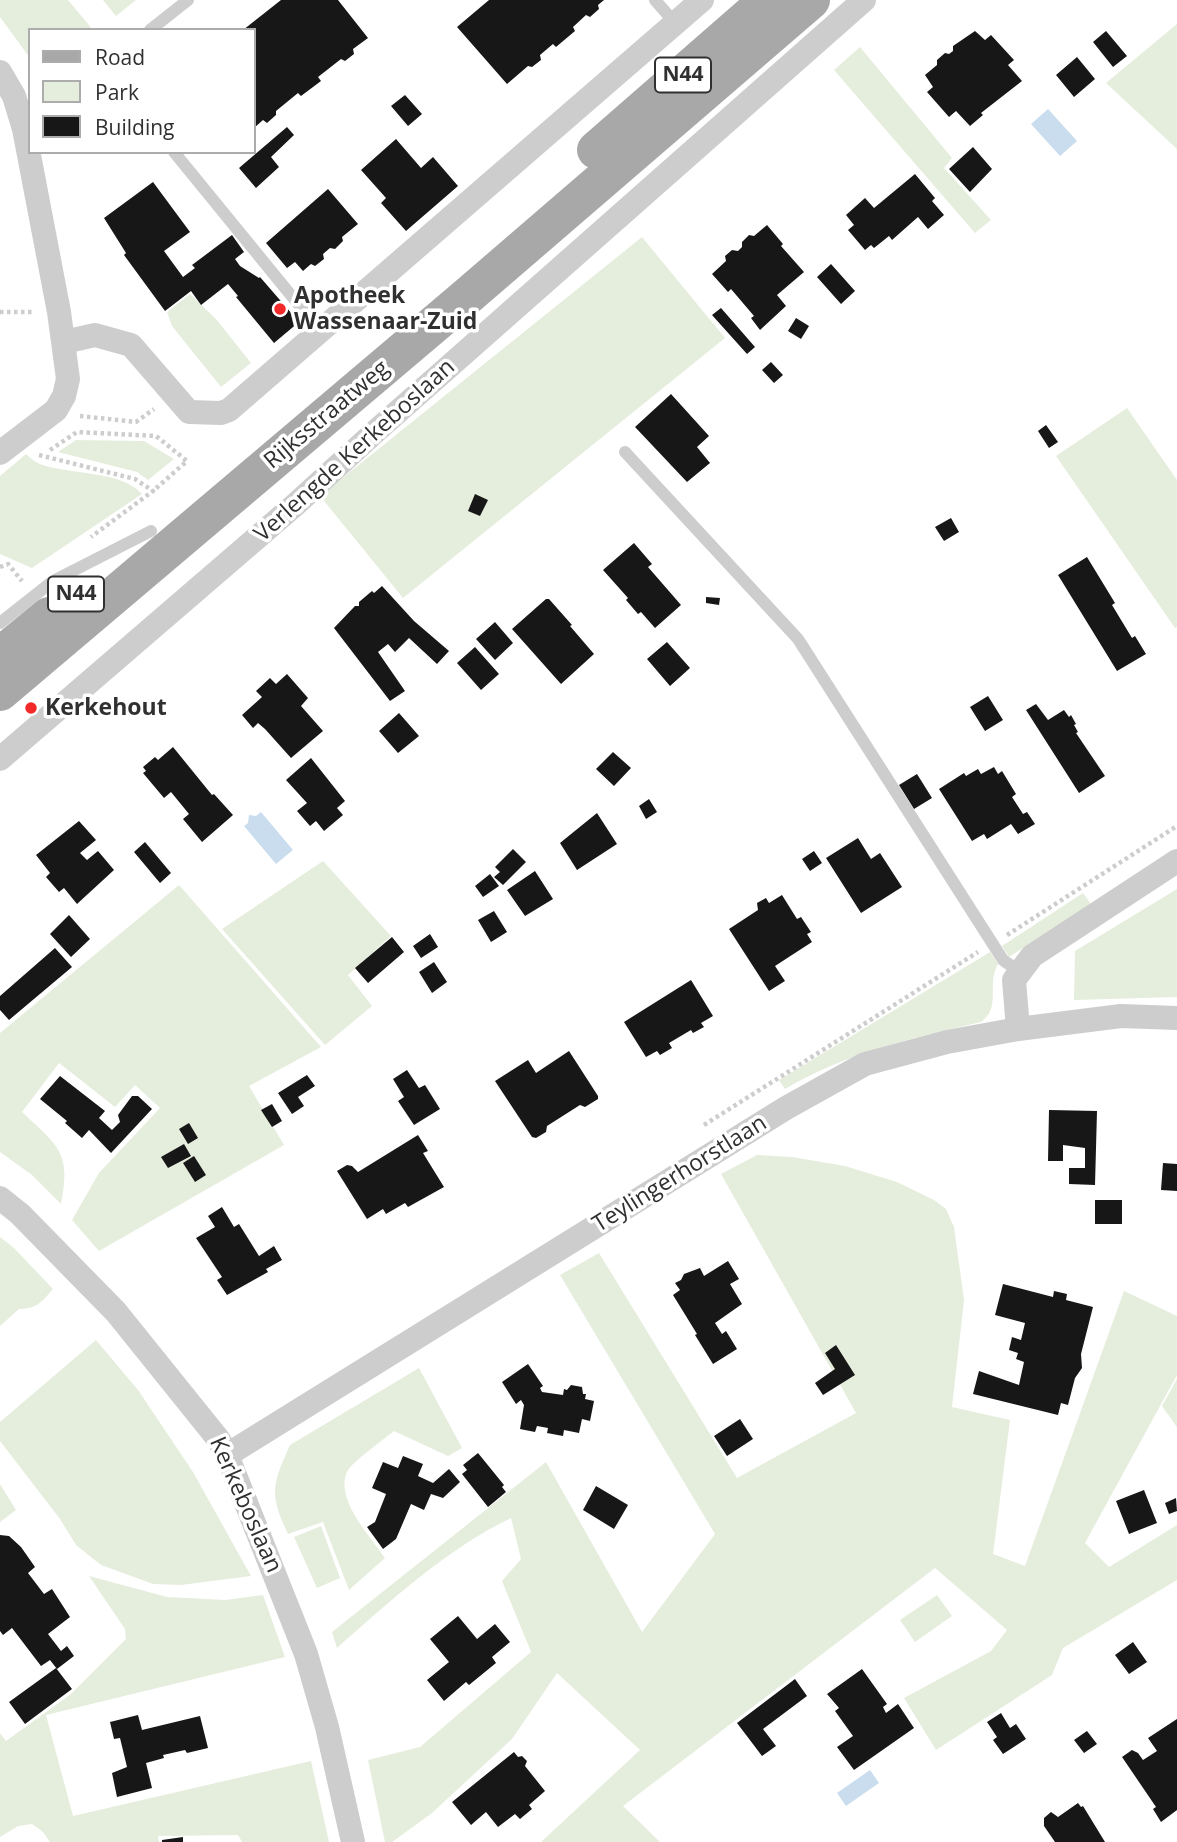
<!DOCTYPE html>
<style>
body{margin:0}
#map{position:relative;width:1177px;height:1842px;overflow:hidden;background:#fff;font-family:"Open Sans",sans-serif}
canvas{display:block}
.legend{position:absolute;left:28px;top:28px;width:228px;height:126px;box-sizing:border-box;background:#fff;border:2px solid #acacac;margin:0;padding:9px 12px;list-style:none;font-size:21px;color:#303030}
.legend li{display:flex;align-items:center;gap:14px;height:35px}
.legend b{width:35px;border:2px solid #acacac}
</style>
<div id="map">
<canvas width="1177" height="1842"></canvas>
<ul class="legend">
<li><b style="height:9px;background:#a8a8a8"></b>Road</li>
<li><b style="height:19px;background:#e5eedd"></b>Park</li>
<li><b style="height:19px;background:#171717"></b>Building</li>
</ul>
</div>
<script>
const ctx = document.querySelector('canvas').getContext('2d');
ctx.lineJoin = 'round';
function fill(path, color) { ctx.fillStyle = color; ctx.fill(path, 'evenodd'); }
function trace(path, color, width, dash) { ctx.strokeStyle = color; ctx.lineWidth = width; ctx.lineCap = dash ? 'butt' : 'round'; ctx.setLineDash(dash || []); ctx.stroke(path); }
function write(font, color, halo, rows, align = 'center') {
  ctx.font = font + ' "Open Sans",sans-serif'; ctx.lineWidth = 7; ctx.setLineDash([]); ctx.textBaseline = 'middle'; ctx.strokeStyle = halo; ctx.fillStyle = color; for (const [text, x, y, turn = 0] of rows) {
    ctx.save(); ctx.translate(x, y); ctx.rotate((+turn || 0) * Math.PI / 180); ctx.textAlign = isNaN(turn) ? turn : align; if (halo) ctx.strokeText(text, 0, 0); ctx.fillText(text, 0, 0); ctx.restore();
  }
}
fill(new Path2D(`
 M0,0H68L93,30H30V58L0,17Z
 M103,0H136L116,16Z
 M1177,24V149L1106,83Z
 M860,47L952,158L944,168L991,220L975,233L834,70Z
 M642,237L725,338L403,598L320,496Z
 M190,294L216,319L251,363L221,387L172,326L167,312Z
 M1127,408L1177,480V627L1175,628L1056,456Z
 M76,440L144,441L174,459L148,480L137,472L58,452Z
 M26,454C30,458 35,462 40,464C69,475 121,470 142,494L32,568L0,554V476Z
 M323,861L391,936L348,975L372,1006L325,1045L222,929Z
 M179,885L321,1047L249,1086L284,1145L99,1251L72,1220L99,1173L160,1108L135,1085L115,1107L59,1063L22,1112C57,1145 72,1152 61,1204L32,1175L0,1152V1033Z
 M1177,889V997L1074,1000L1075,951Z
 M1083,893L1091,904L1009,957L1002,946Z
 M990,952L998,964C986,985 1002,1007 981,1022C912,1038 846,1053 785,1089L779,1080Z
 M757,1155L792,1157L845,1166L897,1182L934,1200L946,1209L954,1227L964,1300L952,1407L1010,1420L993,1554L1025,1566L1124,1291L1177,1316V1375L1085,1543L1109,1567L1177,1525V1580L1063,1648L1052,1675L936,1750L904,1698L991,1651L1007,1630L935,1568L623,1806L660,1842H541L640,1750L557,1673L512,1739L432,1813L392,1842H385L368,1760L420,1747L531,1652L502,1581L521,1559L511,1518C448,1548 389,1602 337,1648L332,1632L546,1462L642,1632L715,1534L560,1275L599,1253L737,1478L856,1413L721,1174Z
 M0,1237L14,1248L53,1289C42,1302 36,1309 19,1309L0,1326Z
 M96,1340L138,1390L193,1472L251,1576L181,1585L153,1584L101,1565L76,1545L60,1519L0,1441V1422Z
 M419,1368L462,1448L448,1456L394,1431C384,1439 354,1461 348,1470C333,1497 370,1536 385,1558L349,1590L323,1522L288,1534C269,1494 272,1485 290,1445Z
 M1177,1379V1427L1162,1406Z
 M0,1484L16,1510L0,1522Z
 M321,1526L340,1578L317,1588L294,1537Z
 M89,1576L167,1597L225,1600L263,1595L285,1657L46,1715L73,1816L311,1761L329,1842H242L238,1835L158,1836L159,1842H50L43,1832L32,1824L18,1826L0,1837V1733L6,1741L71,1694L126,1639L125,1629Z
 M937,1595L952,1616L915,1642L900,1620Z`), '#e5eedd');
fill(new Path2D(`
 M1048,109L1077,141L1060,156L1031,124Z
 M261,812L293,850L276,864L244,826L248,823L249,815L256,816Z
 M870,1770L879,1783L846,1806L837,1793Z`), '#c9ddef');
fill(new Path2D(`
 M281,0H338L368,38L353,49L354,54L345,61L341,59L318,77L321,81L301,96L298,93L276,111V115L267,123L263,120L254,128V30H243Z
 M489,0H604L598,5L599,9L590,17L586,15L573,27L575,31L556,47L553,44L540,55L541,60L532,67L528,66L507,84L457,27Z
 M975,31L985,40L991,35L1014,60L1008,65L1022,81L981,113L983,115L970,126L956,111L949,117L927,92L933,87L925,75L937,65V60L945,53L949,54L953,51V46Z
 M1106,31L1127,56L1113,67L1093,42Z
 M1077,57L1095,79L1074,97L1056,75Z
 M405,95L422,114L408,126L391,106Z
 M287,127L294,135L271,157L279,167L256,188L239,168Z
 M396,139L421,168L433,157L458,186L406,231L381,203L386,198L361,170Z
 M973,147L992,169L970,192L949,169Z
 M915,174L935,198L932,201L944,215L928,229L918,217L892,240L889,236L874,248L871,245L865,250L848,230L854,225L846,215L865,198L874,208Z
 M153,182L190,232L164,251L183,277L195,268L192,265L232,235L244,252L235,259L240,266L259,278L260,277L299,322L274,343L236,297L238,296L228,284L201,305L191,291L165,311L124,255L126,253L104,218Z
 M328,189L358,224L342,237L343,241L335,249L330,248L323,254L324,259L315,266L311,264L303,271L295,262L287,268L266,243Z
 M767,225L783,244L781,246L804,272L777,295L786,306L760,330L751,318L754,316L731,289L728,292L712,274L726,261L725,256L732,250L738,251L742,247V242L749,235L754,236Z
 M831,264L855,291L841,304L817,277Z
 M721,308L755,347L747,354L712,315Z
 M796,318L809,326L801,339L788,331Z
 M771,362L783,375L774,383L762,370Z
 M671,394L709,436L697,447L710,463L687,482L635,427Z
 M1046,425L1058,442L1049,448L1038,431Z
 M475,494L488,500L480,516L468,511Z
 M951,518L959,532L944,541L935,527Z
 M634,543L652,564L648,567L681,605L655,628L641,612L638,614L626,600L628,598L603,570Z
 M1087,557L1115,603L1112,605L1132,638L1135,636L1146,654L1117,671L1058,575Z
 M382,586L414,621L449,651L437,664L409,638L395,652L388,644L378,652L405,691L390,701L334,628L355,606H359V602L372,591L374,593Z
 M706,597L720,598L719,605L706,603Z
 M546,599H549L572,625L570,626L594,654L561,684L512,629Z
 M495,622L513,643L495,660L476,639Z
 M667,642L690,668L670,686L647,659Z
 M475,647L499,674L481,690L457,663Z
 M287,674L308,698L301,706L323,731L291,758L265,729L258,723L253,728L242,715L262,697L256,691L270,678L276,684Z
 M988,696L1003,720L985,731L970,707Z
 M1036,704L1048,720L1064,710L1069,717L1071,715L1076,724L1074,725L1078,732L1076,733L1105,776L1079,793L1026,710Z
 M399,713L419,736L398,753L379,731Z
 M173,747L212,795L214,794L233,815L202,842L183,819L189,814L171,792L164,798L143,773L146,771L143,767L155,757L158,760Z
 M613,752L631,768L614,786L596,769Z
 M311,758L345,801L337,808L343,815L324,831L316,821L310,826L297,811L307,803L286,780Z
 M994,767L998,774L1002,771L1016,794L1012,797L1023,814L1027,812L1035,824L1018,834L1011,824L987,839L984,834L972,841L939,789L964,773L966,776L978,769L981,774Z
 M917,774L932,798L914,809L899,785Z
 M649,799L657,812L646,819L639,806Z
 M597,813L617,844L577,870L560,843Z
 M79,821L96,840L80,853L87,860L98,851L114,870L77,904L64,888L59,892L46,877L50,873L36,855Z
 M858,838L871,859L880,853L902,887L861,913L826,858Z
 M145,842L171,873L160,883L134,852Z
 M513,849L526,862L503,885L494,877L500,872L495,867Z
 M814,851L822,863L810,871L802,859Z
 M535,871L553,899L525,916L507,890Z
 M490,874L499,886L483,897L475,886Z
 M782,895L797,919L801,917L811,932L807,934L812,942L775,966L785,981L769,991L729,929L758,910L757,903L766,898L769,903Z
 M494,911L507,932L491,942L478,920Z
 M69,915L90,939L71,957L50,934Z
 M430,934L438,947L421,958L413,946Z
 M392,937L404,952L368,983L355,968Z
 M55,948L72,967L9,1020L0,1010V996Z
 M434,962L447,982L432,993L419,972Z
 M691,980L713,1016L701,1023L704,1027L693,1033L691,1030L669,1043L672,1048L660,1055L657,1051L646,1057L624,1022Z
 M569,1051L598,1096V1099L585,1107L580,1105L547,1126L546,1132L536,1138L532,1137L495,1081L528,1060L536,1073Z
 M407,1070L419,1088L425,1085L440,1109L414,1125L398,1101L404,1097L393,1079Z
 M307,1075L315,1086L298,1097L304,1106L292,1114L278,1093Z
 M60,1076L105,1111L99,1118L112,1130L120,1122L118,1115L132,1096H138L152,1109L111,1153L89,1130L82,1138L65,1123L67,1121L40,1099Z
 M272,1104L282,1121L272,1127L261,1110Z
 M1049,1110L1097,1111L1095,1185L1069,1184V1168H1085V1148L1063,1145V1161H1048Z
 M189,1123L198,1138L188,1144L179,1129Z
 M418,1135L428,1151L423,1153L444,1187L408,1207L405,1203L386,1214L383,1209L367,1219L337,1171L347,1165L352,1166L358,1172Z
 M184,1144L191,1156L168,1168L161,1157Z
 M194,1156L206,1175L195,1182L183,1163Z
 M1163,1163L1177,1164V1191L1161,1190Z
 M1095,1200H1122V1224H1095Z
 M222,1207L234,1227L239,1224L259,1256L274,1246L282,1260L266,1269L268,1272L227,1295L217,1280L222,1277L196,1238L215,1227L208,1216Z
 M728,1261L739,1279L730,1284L742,1304L715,1323L722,1334L726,1331L737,1349L713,1364L695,1335L697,1334L673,1295L680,1290L675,1283L681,1280L684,1274L700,1268L704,1276Z
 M1003,1284L1053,1297L1054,1291L1067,1294L1066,1300L1093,1307L1081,1354L1082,1368L1075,1378L1068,1405L1061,1403L1058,1415L973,1394L979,1371L1019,1385L1024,1362L1016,1359L1018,1353L1009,1350L1012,1337L1021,1340L1025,1323L995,1315Z
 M836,1345L855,1375L823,1395L815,1383L835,1369L825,1353Z
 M528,1364L543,1386L540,1388L542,1392L563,1395L564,1389L567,1390L571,1385L582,1387L583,1394H586L585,1399L594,1401L590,1421L582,1419L579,1433L564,1430L563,1436L547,1433L548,1428L537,1426L535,1432L520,1429L524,1405L521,1400L516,1404L502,1382Z
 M740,1419L753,1439L727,1456L714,1436Z
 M478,1453L504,1485L502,1487L506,1492L488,1507L462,1474L467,1470L463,1465Z
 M403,1456L423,1464L418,1476L433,1483L449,1469L460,1482L443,1498L431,1494L424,1510L411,1504L396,1539L383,1549L367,1527L375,1522L386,1494L372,1488L383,1462L398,1468Z
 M596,1486L628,1505L614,1529L583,1510Z
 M1144,1490L1157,1523L1129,1534L1116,1501Z
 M1176,1498L1177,1511L1169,1514L1165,1503Z
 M0,1535L9,1536L21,1547L35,1567L28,1573L44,1594L52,1589L70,1617L48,1634L61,1651L67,1646L74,1656L57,1669L50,1660L41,1666L12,1628L3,1635L0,1631Z
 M458,1616L477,1639L495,1624L510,1642L492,1657L496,1663L469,1685L466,1682L444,1701L427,1680L449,1662L430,1639Z
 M1133,1642L1147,1662L1129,1674L1115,1655Z
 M56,1668L72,1689L25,1724L9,1702Z
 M862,1669L887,1704L883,1707L886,1713L898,1704L914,1728L854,1770L837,1747L853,1736L835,1711L839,1708L827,1694Z
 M795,1679L807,1696L763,1729L776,1746L762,1756L737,1723Z
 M1001,1713L1010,1728L1016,1724L1026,1739L1003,1754L993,1740L997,1737L987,1722Z
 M138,1715L142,1730L200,1716L208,1748L187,1753L185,1750L163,1755L164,1758L146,1763L152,1788L117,1797L112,1773L127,1767L120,1738L114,1739L110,1722Z
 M1177,1719V1810L1161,1822L1153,1809L1156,1807L1122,1757L1132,1750L1138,1753L1143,1760L1157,1751L1148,1738Z
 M1087,1731L1097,1744L1084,1753L1074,1740Z
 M514,1752L518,1757L522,1756L527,1761L525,1766L545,1791L529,1805L532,1809L520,1819L515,1814L498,1827L486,1812L471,1825L452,1802Z
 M1078,1803L1081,1807L1083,1806L1105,1842H1055L1044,1826V1818L1051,1812L1058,1817Z
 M183,1837V1842H162V1840Z`), '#171717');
trace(new Path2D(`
 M0,312H34
 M80,416L136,422L154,409
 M50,450L77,432L156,436L187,461L153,491
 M39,455L135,479L153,491L91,537
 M0,567L8,564L22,581
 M1007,935L1177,826
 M704,1125L978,952`), '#cdcdcd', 4.5, [3.5, 3.5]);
trace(new Path2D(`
 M655,0L675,23
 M150,30L188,0
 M174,152L321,332
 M625,452L798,639L1003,960L1020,972
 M0,623L53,581L151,531`), '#cdcdcd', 12);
trace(new Path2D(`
 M0,72L14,96L24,129L59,312L68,379L64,396L56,410L0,453
 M64,342L95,335L131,345L189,412L221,413L229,410L702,0
 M0,759L296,504L376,431L864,0
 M1018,1029L1014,980L1032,956L1177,861
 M0,1198L20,1214L116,1312L219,1440L227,1455L306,1654L327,1727L353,1842
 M227,1455L786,1108L865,1064L947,1042L1018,1029L1121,1016L1177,1018`), '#cdcdcd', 24);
trace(new Path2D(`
 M596,150L768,0
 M0,656L49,616
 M0,692L464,299L811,0`), '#a8a8a8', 38);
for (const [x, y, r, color] of [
 [280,309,7,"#f12929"],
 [31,708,7,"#f12929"]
]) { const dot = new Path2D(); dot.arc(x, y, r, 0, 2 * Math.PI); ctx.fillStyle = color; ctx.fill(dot); trace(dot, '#fff', 2.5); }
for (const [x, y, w] of [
 [683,75,56],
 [76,594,56]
]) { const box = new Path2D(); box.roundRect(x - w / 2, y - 17.5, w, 35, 5); ctx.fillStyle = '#fff'; ctx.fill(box); trace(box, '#303030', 2); }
write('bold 21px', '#303030', null, [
 ["N44",683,75],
 ["N44",76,594]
]);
write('bold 23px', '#303030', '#fff', [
 ["Apotheek",294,296],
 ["Wassenaar-Zuid",294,322],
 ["Kerkehout",45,708]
], 'left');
write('23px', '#303030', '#fff', [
 ["Rijksstraatweg",327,415,-40],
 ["Verlengde Kerkeboslaan",355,451,-42],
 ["Teylingerhorstlaan",680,1174,-32],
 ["Kerkeboslaan",245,1505,66]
]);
</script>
